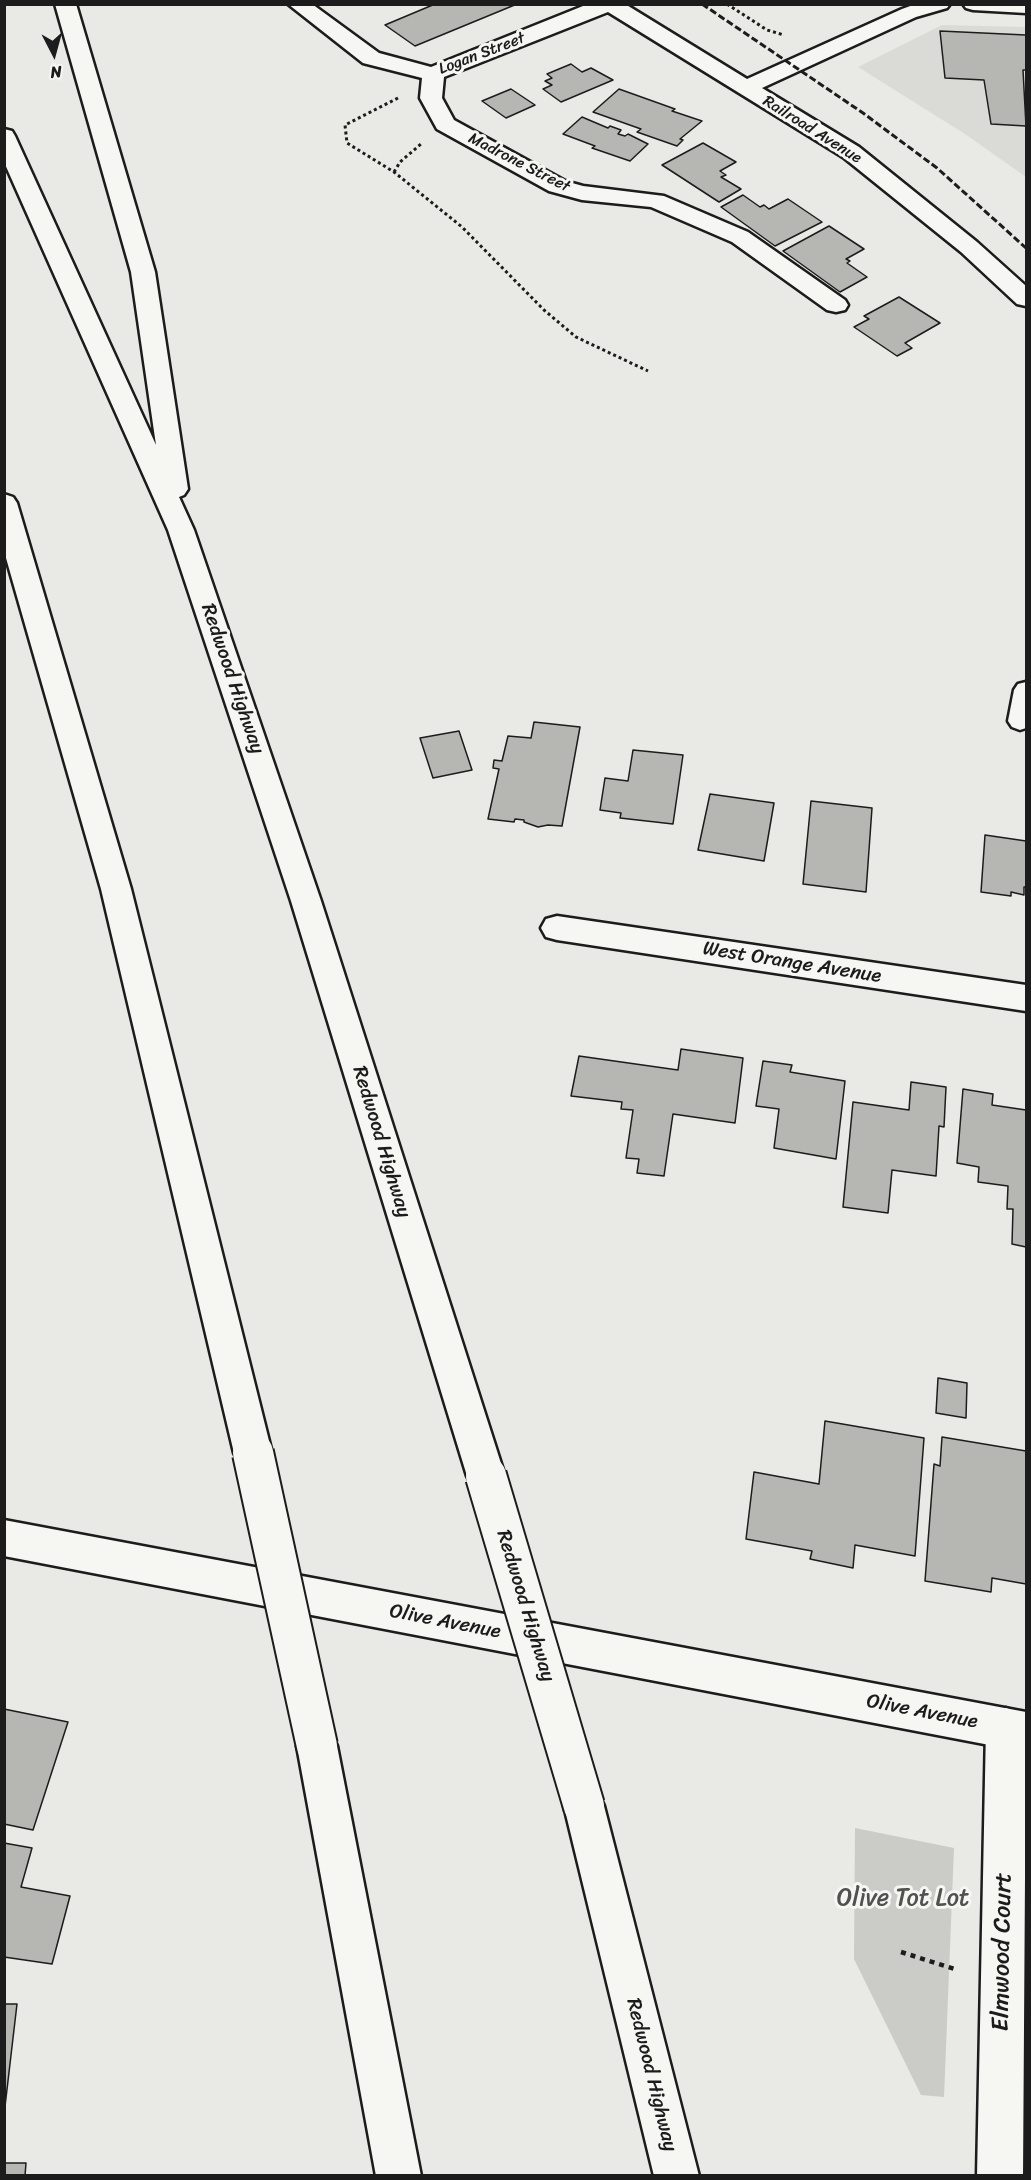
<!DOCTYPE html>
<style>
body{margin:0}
#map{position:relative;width:1031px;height:2180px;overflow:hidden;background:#e9e9e5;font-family:Sriracha,sans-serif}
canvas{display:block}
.frame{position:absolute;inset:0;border:6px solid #1c1c1c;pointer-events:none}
.north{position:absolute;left:24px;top:24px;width:60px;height:60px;-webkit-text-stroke:4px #f6f6f2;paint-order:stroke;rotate:174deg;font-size:16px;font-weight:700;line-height:24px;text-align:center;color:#1c1c1c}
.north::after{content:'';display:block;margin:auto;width:21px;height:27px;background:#1c1c1c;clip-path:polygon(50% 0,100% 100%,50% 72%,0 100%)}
</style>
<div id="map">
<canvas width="1031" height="2180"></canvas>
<div class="frame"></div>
<div class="north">N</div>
</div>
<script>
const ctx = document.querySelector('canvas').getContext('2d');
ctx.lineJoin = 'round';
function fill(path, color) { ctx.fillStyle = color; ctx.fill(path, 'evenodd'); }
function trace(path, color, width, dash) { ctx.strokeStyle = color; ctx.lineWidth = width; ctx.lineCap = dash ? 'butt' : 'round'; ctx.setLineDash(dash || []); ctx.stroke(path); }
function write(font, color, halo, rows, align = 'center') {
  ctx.font = font + ' Sriracha,sans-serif'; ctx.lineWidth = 6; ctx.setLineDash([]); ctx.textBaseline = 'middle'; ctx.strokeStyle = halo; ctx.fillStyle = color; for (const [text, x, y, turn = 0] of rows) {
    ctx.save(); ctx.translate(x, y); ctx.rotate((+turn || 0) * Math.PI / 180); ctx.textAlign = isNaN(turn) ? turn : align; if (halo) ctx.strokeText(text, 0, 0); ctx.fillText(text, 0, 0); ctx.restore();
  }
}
fill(new Path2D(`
 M942,25L1026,27V177L965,134L858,67Z`), '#dadad6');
fill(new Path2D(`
 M855,1828L954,1848L944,2097L921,2095L854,1959Z`), '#cbcbc7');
const building = new Path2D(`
 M435,4H517L415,46L385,25Z
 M940,31L1026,35V70H1023L1026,126L991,124L984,80L945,78Z
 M571,64L582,72L591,68L613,80L561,102L543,89L552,85L545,81L552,78L547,74Z
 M511,89L535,105L506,118L482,101Z
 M619,89L675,109L672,111L702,121L680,139L683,140L677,146L637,132L641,129L593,112Z
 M582,117L608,128L610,126L621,130L618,134L625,136L628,134L648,144L630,161L592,148L595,146L563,134Z
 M703,143L736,162L720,171L726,175L721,177L741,189L719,202L662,165Z
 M743,195L760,207L764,205L769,209L788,199L822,222L775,246L721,207Z
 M829,226L864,249L846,259L850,261L847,263L867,277L840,292L783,251Z
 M899,297L940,323L905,343L912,348L897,356L854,327L869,319L864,316Z
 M534,722L580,727L562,826L548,825L538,827L524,822V820L515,819L514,822L488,819L499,769L493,768L494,760L502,761L508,736L531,738Z
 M459,731L472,770L433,778L420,738Z
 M633,750L683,755L673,824L620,818L621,813L600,810L605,778L628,781Z
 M710,794L774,803L764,861L698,850Z
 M811,801L872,808L866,892L803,884Z
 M985,835L1026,841V887H1024V895L1011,892V896L981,892Z
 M681,1049L743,1058L735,1123L673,1114L664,1176L637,1173L639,1159L626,1158L633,1110L621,1109L622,1102L571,1096L579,1056L678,1070Z
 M763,1061L792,1065L790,1072L845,1081L836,1159L774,1148L779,1109L756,1106Z
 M911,1082L946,1087L944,1127L939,1126L936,1176L892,1170L888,1213L843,1207L853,1102L909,1110Z
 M963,1089L993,1094L992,1105L1026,1110V1247L1012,1244L1013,1209H1007L1008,1186L978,1182L979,1167L957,1163Z
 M938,1378L967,1383L966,1418L936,1413Z
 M825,1421L924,1438L915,1556L855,1545L853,1568L810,1559L812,1551L746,1539L754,1472L819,1484Z
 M942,1437L1026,1451V1584L992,1578L991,1592L925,1581L934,1464L940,1466Z
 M4,1709L68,1722L33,1830L4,1824Z
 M4,1843L32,1848L21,1887L70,1896L52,1964L4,1957Z
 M4,2004H17L4,2115Z
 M4,2163H26L25,2176H4Z`);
fill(building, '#b6b6b3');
trace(building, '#1c1c1c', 1.5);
const service = new Path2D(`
 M1026,682V728L1020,730L1012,727L1008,721L1014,690L1018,684Z`);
const minor = new Path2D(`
 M288,4H312L379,53L431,67L588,4H625L747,79L902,9L916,4H950L947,8L916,17L762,88L859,147L977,242L1026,286V306L1017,304L961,252L843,157L608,12L444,77L442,98L454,120L565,181L583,186L664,196L748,232L845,300L848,305L845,310L836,312L827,310L732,242L651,207L582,200L549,191L437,129L420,98L422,78L363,63Z
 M963,4H1026V13L973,10L966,8Z
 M557,916L1026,985V1011L557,940L546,937L541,928L546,919Z
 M1006,1708L1020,1714L1026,1728L1023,2176H977L986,1728L992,1714Z`);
const tertiary = new Path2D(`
 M4,1520L1026,1712V1752L4,1556Z`);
const motorway = new Path2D(`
 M55,4H76L155,272L188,489L184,495L179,497L194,530L321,901L505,1476L499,1488L486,1494L473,1488L467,1476L291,901L168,530L4,162V129L12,131L15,136L156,445L131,272Z
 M4,494L13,497L17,503L131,889L272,1453L266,1465L253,1470L240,1465L234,1453L101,889L4,551Z
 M317,1726L331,1732L337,1746L421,2176H376L297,1746L303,1732Z
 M584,1786L598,1792L604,1806L699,2176H654L564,1806L570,1792Z`);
trace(service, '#1c1c1c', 5);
trace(minor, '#1c1c1c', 5);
trace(tertiary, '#1c1c1c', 5);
trace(motorway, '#1c1c1c', 5);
trace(new Path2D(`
 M727,4L767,30L784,35
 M398,98L345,125L347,143L394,172L462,227L544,310L576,337L648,371
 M394,172L400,162L421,144`), '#1c1c1c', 3, [3, 3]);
trace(new Path2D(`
 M901,1952L958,1970`), '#1c1c1c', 4.5, [5, 5]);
fill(service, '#f6f6f2');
fill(minor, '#f6f6f2');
fill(tertiary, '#f6f6f2');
fill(motorway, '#f6f6f2');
trace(new Path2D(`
 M702,4L863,113L937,168L1026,248`), '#1c1c1c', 3, [7, 3]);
const motorwayBridge = new Path2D(`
 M253,1453L317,1746
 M486,1476L584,1806`);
trace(motorwayBridge, '#1c1c1c', 44, []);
trace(motorwayBridge, '#f6f6f2', 40);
write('16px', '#1c1c1c', '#f6f6f2', [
 ["Logan Street",482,54,-21],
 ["Railroad Avenue",812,130,32],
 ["Madrone Street",519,163,27]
]);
write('20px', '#1c1c1c', '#f6f6f2', [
 ["Redwood Highway",232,679,71],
 ["West Orange Avenue",792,963,9],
 ["Redwood Highway",381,1142,73],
 ["Redwood Highway",525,1606,73],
 ["Olive Avenue",445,1622,11],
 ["Olive Avenue",922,1712,11],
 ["Redwood Highway",651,2075,76]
]);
write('24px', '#51514f', '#f6f6f2', [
 ["Olive Tot Lot",903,1899]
]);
write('24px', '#1c1c1c', '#f6f6f2', [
 ["Elmwood Court",1003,1952,-89]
]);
</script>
